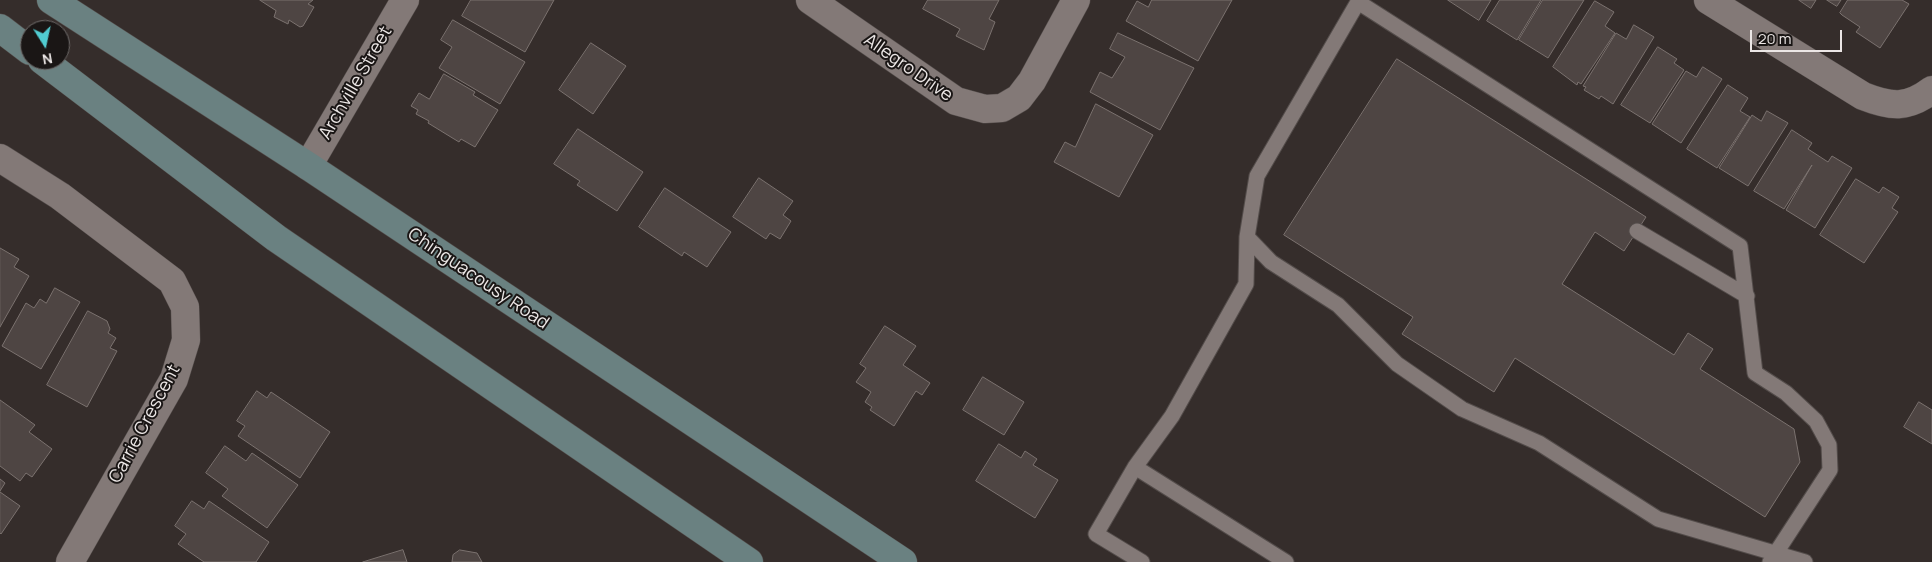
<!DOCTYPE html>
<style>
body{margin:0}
#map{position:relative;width:1932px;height:562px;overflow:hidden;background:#352d2b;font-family:Manrope,sans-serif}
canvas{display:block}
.north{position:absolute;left:20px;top:20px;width:50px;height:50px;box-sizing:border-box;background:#1a1615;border:1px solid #6e6a69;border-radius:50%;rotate:170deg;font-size:14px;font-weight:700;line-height:20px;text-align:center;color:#ece7e6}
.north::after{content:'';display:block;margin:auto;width:18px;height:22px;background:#51ccd1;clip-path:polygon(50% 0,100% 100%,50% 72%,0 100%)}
.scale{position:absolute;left:1750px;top:30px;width:92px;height:22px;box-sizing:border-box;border:2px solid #ece7e6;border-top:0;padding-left:6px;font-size:15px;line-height:18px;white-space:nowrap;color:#ece7e6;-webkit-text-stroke:4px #1a1615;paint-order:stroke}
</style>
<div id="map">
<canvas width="1932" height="562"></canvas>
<div class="north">N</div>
<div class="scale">20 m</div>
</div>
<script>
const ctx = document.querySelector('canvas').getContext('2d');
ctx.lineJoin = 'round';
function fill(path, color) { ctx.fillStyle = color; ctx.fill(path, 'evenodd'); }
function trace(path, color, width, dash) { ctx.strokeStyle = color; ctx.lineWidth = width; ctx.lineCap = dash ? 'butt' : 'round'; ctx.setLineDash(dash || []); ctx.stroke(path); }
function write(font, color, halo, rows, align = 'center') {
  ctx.font = font + ' Manrope,sans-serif'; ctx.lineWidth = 4; ctx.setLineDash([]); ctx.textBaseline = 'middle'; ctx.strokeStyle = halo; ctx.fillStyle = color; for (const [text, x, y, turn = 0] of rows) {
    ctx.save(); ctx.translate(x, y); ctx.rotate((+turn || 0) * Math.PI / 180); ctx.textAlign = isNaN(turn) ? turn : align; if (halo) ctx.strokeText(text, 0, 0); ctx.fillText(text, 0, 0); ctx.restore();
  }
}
const building = new Path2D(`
 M260,0H313L308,4L314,7L303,26L300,27L289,20L288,24L274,17L276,11Z
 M471,0H554L525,52L462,16Z
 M928,0H999L989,19L995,22L984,50L956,36L960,29L923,9Z
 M1152,0H1232L1198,61L1126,21L1137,1L1148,7Z
 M1448,0H1491L1479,20Z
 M1500,0H1541L1517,40L1487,21Z
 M1543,0H1584L1548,58L1519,40Z
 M1799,0H1816L1811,8Z
 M1827,0H1841L1837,6Z
 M1848,0H1902L1909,4L1880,48L1856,32L1860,27L1842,15L1840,13Z
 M1595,1L1614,12L1605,26L1615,33L1581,84L1578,82L1577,85L1553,67Z
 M453,20L525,62L500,104L439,68L452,47L441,40Z
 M1634,25L1654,37L1613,104L1601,96L1599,99L1584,90L1586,87L1583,86L1616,33L1626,39Z
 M1118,33L1194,68L1160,130L1090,92L1100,72L1112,78L1125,57L1110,49Z
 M591,43L626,66L593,114L559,90Z
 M1658,47L1677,59L1674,63L1684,70L1650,123L1621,105Z
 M1397,59L1646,217L1624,251L1595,232L1562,284L1674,355L1688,333L1713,349L1700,369L1794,429L1800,462L1765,517L1515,358L1494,392L1402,334L1413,317L1284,235Z
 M1703,67L1722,79L1681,143L1652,124L1686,71L1696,77Z
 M444,74L475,92L473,95L498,110L475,147L461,139L459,142L428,123L429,121L416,114L418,110L411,106L419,93L429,99Z
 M1728,85L1748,98L1740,111L1750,117L1717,168L1687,149Z
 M1096,104L1153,135L1119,197L1054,162L1065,142L1075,147Z
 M1767,111L1788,123L1748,186L1719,168L1752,115L1761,121Z
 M578,129L643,172L617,211L577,185L580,181L554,164Z
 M1792,130L1812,143L1808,149L1828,162L1832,156L1852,168L1815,228L1786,210L1812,165L1784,209L1754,191Z
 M759,178L793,201L783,215L791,221L780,239L770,233L766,239L733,217Z
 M1856,179L1879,193L1883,187L1899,197L1892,208L1898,212L1864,263L1820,235Z
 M665,188L731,232L707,267L684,252L682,256L639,227Z
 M0,248L19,259L14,267L29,276L0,327Z
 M55,288L80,302L41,369L2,346L26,303L34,308L40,299L46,303Z
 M88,311L107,321L110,329L108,333L116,338L110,348L117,351L87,407L47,385Z
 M885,326L916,346L903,365L930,383L922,395L916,391L894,426L870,410L872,407L865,402L871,392L856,382L866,368L860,364Z
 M983,377L1024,402L1004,435L963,410Z
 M257,391L267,398L271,392L330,432L300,478L238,436L245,426L237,421Z
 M0,400L35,425L29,432L52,449L32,477L26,473L20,481L0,466Z
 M1919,402L1932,410V444L1904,427Z
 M999,444L1021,458L1025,451L1037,459L1033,465L1058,480L1035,518L976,481Z
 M225,446L246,461L252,453L298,485L267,528L222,496L228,489L206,473Z
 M0,479L5,483L0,491Z
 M0,492L20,506L1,534L0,533Z
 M192,501L204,509L209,501L269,542L256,562H204L178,544L186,534L175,526Z
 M403,550L407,562H363Z
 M460,550L477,553L482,562H452L453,555Z`);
fill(building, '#4e4543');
trace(building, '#7b726f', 1);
const service = new Path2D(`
 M1637,231L1747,296
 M1247,237L1271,262L1338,305L1397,364L1462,409L1539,443L1658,519L1805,562
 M1135,467L1286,562
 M1142,562L1096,534L1135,467L1172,416L1246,284L1247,237L1257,176L1358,2L1740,246L1755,373L1786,393L1816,421L1829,445L1830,470L1770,562`);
const minor = new Path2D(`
 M810,0L956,101L985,109L1002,108L1019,98L1032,81L1076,0
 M1708,0L1863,96C1891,107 1907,109 1932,90
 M0,158L60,196L172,281L185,307L186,340L174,379L70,562
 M308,166L405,0`);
const secondary = new Path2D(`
 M51,0L308,166L903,562
 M0,28L30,51
 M42,60L276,238L749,562`);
trace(service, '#534c4a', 17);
trace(minor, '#534c4a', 29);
trace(secondary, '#534c4a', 29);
trace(service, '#837977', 15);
trace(minor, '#837977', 28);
trace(secondary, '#6a8181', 28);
write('18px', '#ece7e6', '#1a1615', [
 ["Allegro Drive",908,68,35],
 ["Archville Street",356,83,-60],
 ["Chinguacousy Road",478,279,34],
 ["Carrie Crescent",145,424,-62]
]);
</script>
